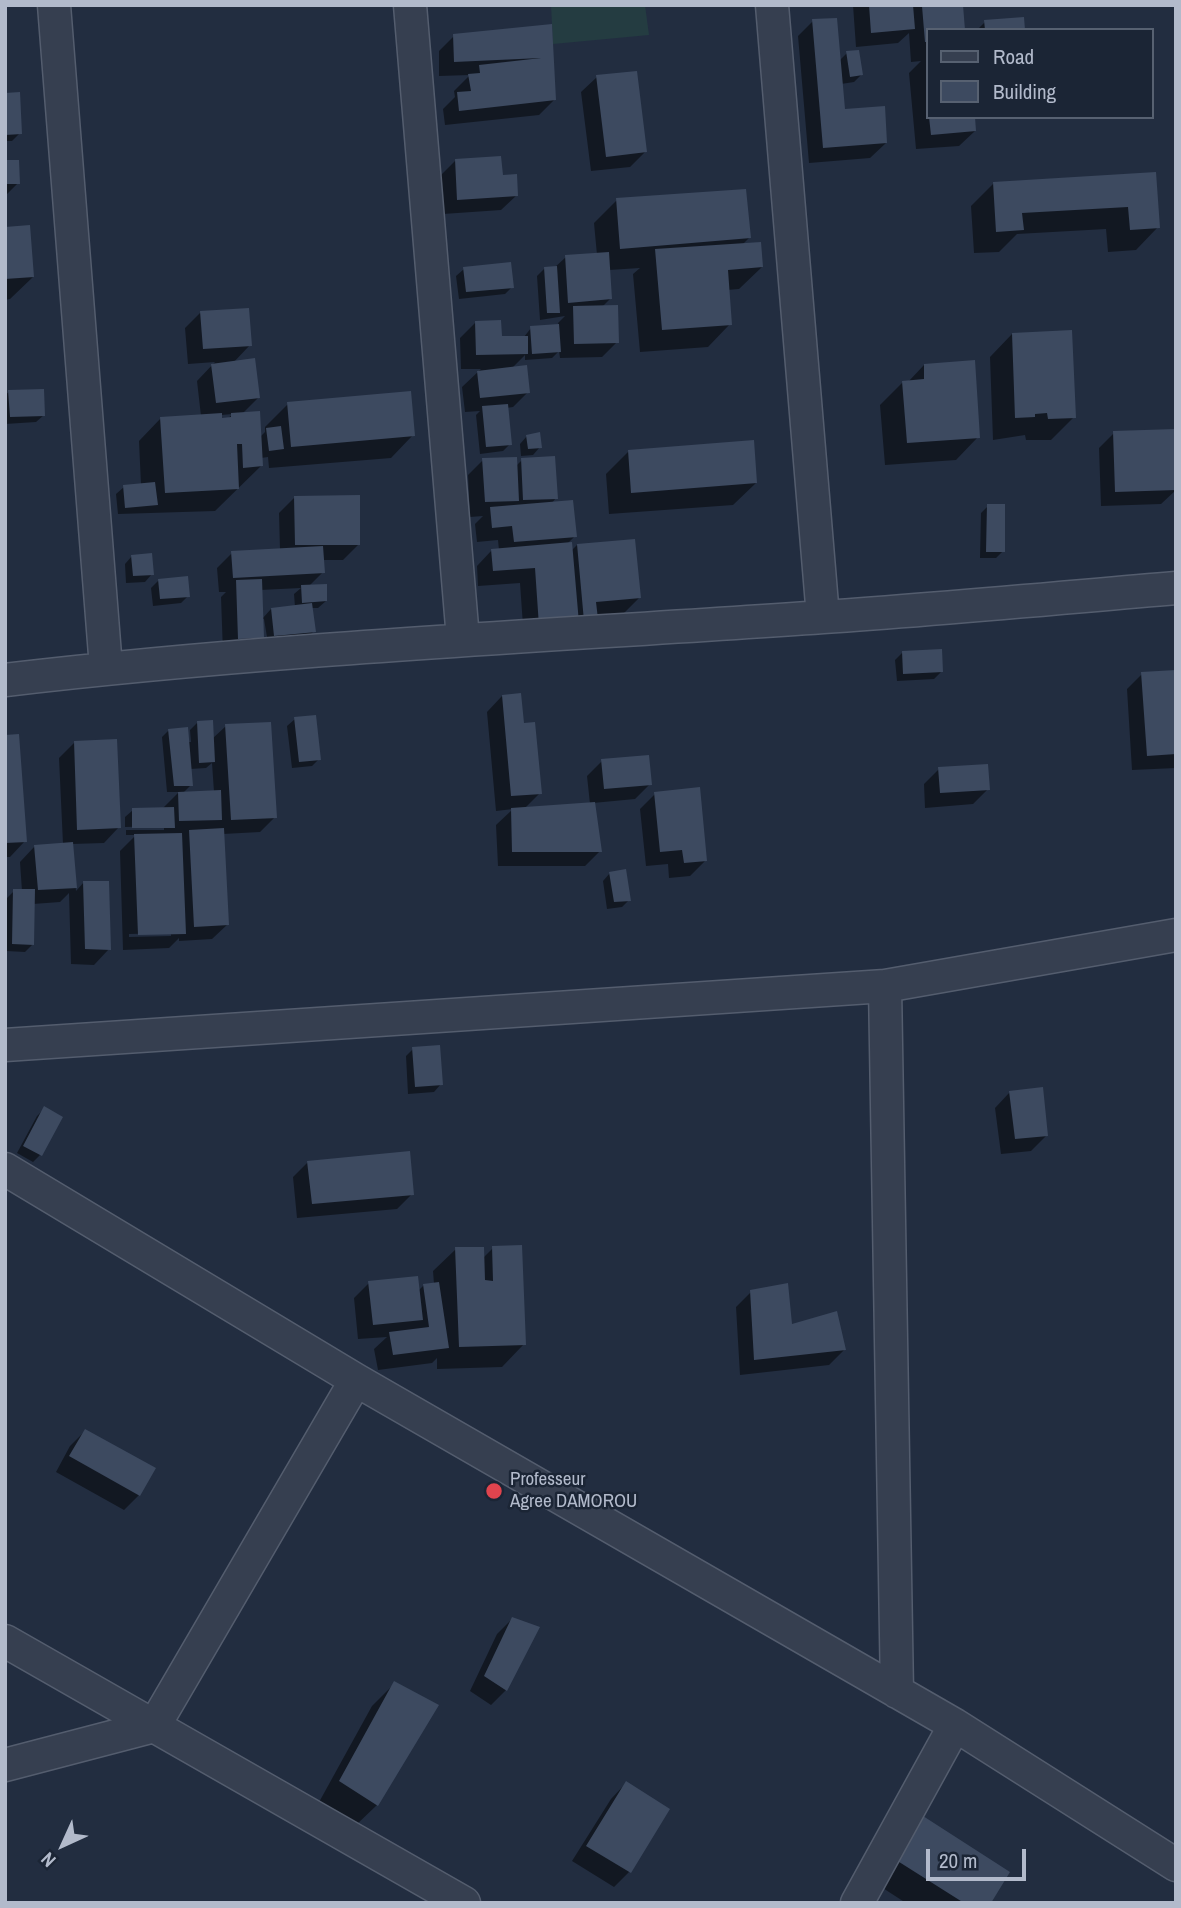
<!DOCTYPE html>
<style>
body{margin:0}
#map{position:relative;width:1181px;height:1908px;overflow:hidden;background:#222d40;font-family:"Archivo Narrow",sans-serif}
canvas{display:block}
.frame{position:absolute;inset:0;border:7px solid #b2bacb;pointer-events:none}
.legend{position:absolute;left:926px;top:28px;width:228px;height:91px;box-sizing:border-box;background:#1b2535;border:2px solid #576171;margin:0;padding:9px 12px;list-style:none;font-size:21px;color:#b2bacb}
.legend li{display:flex;align-items:center;gap:14px;height:35px}
.legend b{width:35px;border:2px solid #576171}
.north{position:absolute;left:28px;top:1810px;width:70px;height:70px;-webkit-text-stroke:5px #1b2535;paint-order:stroke;rotate:225deg;font-size:19px;font-weight:700;line-height:28px;text-align:center;color:#b2bacb}
.north::after{content:'';display:block;margin:auto;width:24px;height:32px;background:#b2bacb;clip-path:polygon(50% 0,100% 100%,50% 72%,0 100%)}
.scale{position:absolute;left:926px;top:1849px;width:100px;height:32px;box-sizing:border-box;border:4px solid #b2bacb;border-top:0;padding-left:9px;font-size:21px;line-height:24px;white-space:nowrap;color:#b2bacb;-webkit-text-stroke:5px #1b2535;paint-order:stroke}
</style>
<div id="map">
<canvas width="1181" height="1908"></canvas>
<div class="frame"></div>
<ul class="legend">
<li><b style="height:9px;background:#363f50"></b>Road</li>
<li><b style="height:19px;background:#3d4a60"></b>Building</li>
</ul>
<div class="north">N</div>
<div class="scale">20 m</div>
</div>
<script>
const ctx = document.querySelector('canvas').getContext('2d');
ctx.lineJoin = 'round';
function fill(path, color) { ctx.fillStyle = color; ctx.fill(path, 'evenodd'); }
function trace(path, color, width, dash) { ctx.strokeStyle = color; ctx.lineWidth = width; ctx.lineCap = dash ? 'butt' : 'round'; ctx.setLineDash(dash || []); ctx.stroke(path); }
function write(font, color, halo, rows, align = 'center') {
  ctx.font = font + ' "Archivo Narrow",sans-serif'; ctx.lineWidth = 5; ctx.setLineDash([]); ctx.textBaseline = 'middle'; ctx.strokeStyle = halo; ctx.fillStyle = color; for (const [text, x, y, turn = 0] of rows) {
    ctx.save(); ctx.translate(x, y); ctx.rotate((+turn || 0) * Math.PI / 180); ctx.textAlign = isNaN(turn) ? turn : align; if (halo) ctx.strokeText(text, 0, 0); ctx.fillText(text, 0, 0); ctx.restore();
  }
}
fill(new Path2D(`
 M551,5H645L649,35L553,44Z`), '#243c41');
fill(new Path2D(`
 M853,5H961L927,30V117H973L975,131L959,146L916,149L909,73L921,61L911,62L909,33L898,43L856,47Z
 M813,21L839,61L847,53L861,75L854,82L841,84L843,111L886,143L870,158L809,163L798,36Z
 M985,22L1024,30H977Z
 M550,26L554,100L539,115L445,125L443,109L455,97L454,91L470,75L439,76V51L454,36Z
 M597,77L645,152L630,167L591,171L581,92Z
 M5,95L20,133L12,141H5Z
 M455,161L501,177L517,195L501,210L443,214L440,176Z
 M5,162L18,183L5,196Z
 M1155,174L1158,227L1136,250L1108,252L1106,229L1017,234L999,252L974,253L971,206L994,183Z
 M617,200L750,237L742,245L762,267L739,289L727,290L730,324L708,347L640,352L633,274L640,268L609,270L610,299L602,307L617,342L602,357L560,358L559,351L552,358L525,360V355L511,369L528,392L513,407L506,408L510,444L503,451L480,454L476,415L480,411L465,412L462,387L481,369H461L460,338L475,323L500,338L524,337L531,328L559,326L558,323L565,316L540,320L537,276L545,268H554L566,257L597,255L594,223Z
 M5,229L33,277L10,299L5,300Z
 M464,269L512,287L505,294L459,299L456,276Z
 M200,313L250,345L233,363L259,397L242,414L260,437L265,432V427L288,404L413,435L391,458L269,468L268,457L261,458L262,465L215,511L118,514L116,494L124,487L141,485L139,441L161,418L201,416L197,381L215,362L188,364L185,328ZM233,414L227,419L221,420V415Z
 M1012,334L1074,417L1051,440H1026L1025,435L993,440L990,357Z
 M924,365L978,437L956,460L885,465L880,405L903,382H908Z
 M9,392L44,415L36,422L5,424V395Z
 M1114,433L1176,490L1161,504L1101,506L1099,448Z
 M527,436L540,447L533,455L521,456L520,444Z
 M629,451L756,483L733,505L609,514L606,474Z
 M483,460L516,466L522,460L556,498L551,504L575,536L566,545L571,551L577,545L639,598L624,613L596,615L524,640L520,583L478,586L477,566L492,550H499L498,540L477,542L475,524L483,516L470,517L468,475Z
 M295,497L359,544L343,560H322L323,572L309,586L326,601L318,608H311L314,631L307,638L268,643L264,619H262L263,637L247,652L223,653L221,597L226,592H219L217,568L232,553L280,550L279,513ZM301,588L294,594L295,607L271,609L262,619L260,590Z
 M988,506L1003,551L996,558H980L981,513Z
 M132,556L152,574L145,582L126,583L125,564Z
 M159,580L188,596L181,603L153,606L151,588Z
 M902,653L941,672L934,679L897,681L895,660Z
 M1176,672V768L1132,770L1127,689L1142,674Z
 M502,696L522,725L540,793L524,809L590,804L587,776L602,761L650,784L635,799L593,803L600,851L585,866H498L496,825L513,809L496,811L487,712Z
 M295,719L319,759L312,766L292,768L287,726Z
 M197,723L212,739L226,726L275,817L260,832L223,834L228,924L212,939L179,941V938L169,948L123,950L120,851L136,835H126V830H164V826L125,827V817L133,810L162,809L179,792H167L162,737L169,730L188,742H191L190,730ZM212,763L214,792L183,793L191,785L190,769L206,768ZM171,933V936L129,937V934Z
 M5,737L25,841L10,857H5Z
 M75,742L119,827L104,843L72,844L76,891L84,882L109,949L94,965L71,964L69,893L60,902L33,904V944L25,952L6,951L5,944V900L14,891H22L20,862L35,846L63,844L59,758Z
 M939,769L988,789L973,804L925,808L924,784Z
 M655,794L705,861L690,876L669,878L668,864L646,866L640,809Z
 M610,873L629,900L622,907L607,909L603,881Z
 M413,1049L441,1084L434,1092L408,1094L406,1056Z
 M1010,1092L1047,1135L1031,1151L1001,1154L995,1108Z
 M44,1109L61,1118L40,1155L33,1162L17,1153L37,1116Z
 M308,1162L412,1194L397,1209L297,1218L293,1177Z
 M493,1248L524,1344L502,1367L437,1369V1358L432,1363L378,1370L374,1349L387,1337L358,1339L354,1298L369,1283L418,1291L424,1285L434,1284L433,1271L456,1249L483,1258Z
 M751,1292L791,1327L844,1350L829,1365L740,1375L736,1307Z
 M85,1431L139,1495L124,1510L56,1472L70,1446Z
 M512,1619L506,1690L491,1705L470,1691L497,1634Z
 M395,1683L377,1805L354,1827L318,1804L372,1706Z
 M626,1783L668,1809L629,1872L614,1887L572,1861L611,1799Z
 M901,1841L989,1903H906L875,1883Z`), '#0007');
fill(new Path2D(`
 M869,5H913L915,29L871,33Z
 M963,5L965,30H927V42H925L922,6Z
 M1024,17L1025,30H985L984,20Z
 M837,18L845,109L885,106L887,143L823,148L812,19Z
 M552,24L556,100L459,111L457,92L471,91L468,74L480,73L479,65L541,58L454,62L453,34Z
 M859,50L863,75L850,77L846,51Z
 M637,71L647,152L606,157L596,75Z
 M20,92L22,134L5,135V93Z
 M929,117H975L976,131L931,135Z
 M501,156L503,175L517,174L518,196L457,200L455,159Z
 M5,160H19L20,184H5Z
 M1156,172L1160,228L1130,230L1128,207L1022,213L1024,230L996,232L993,182Z
 M746,189L751,238L620,249L616,198Z
 M30,225L34,277L5,279V227Z
 M761,242L763,267L728,270L732,325L662,330L655,249Z
 M609,252L612,299L568,303L565,255Z
 M511,262L514,288L466,292L463,267Z
 M557,266L560,313H547L544,267Z
 M618,305L619,343L574,344L573,306Z
 M249,308L252,346L203,349L200,311Z
 M501,320L502,336H528V354L476,355L475,321Z
 M559,324L561,352L532,354L530,326Z
 M1072,330L1076,418L1048,419L1047,413L1035,414V417L1015,418L1012,333Z
 M255,358L260,398L216,403L211,364Z
 M975,360L980,438L907,443L902,381L924,379V364Z
 M527,365L530,393L480,398L477,371Z
 M44,389L45,416L10,417L8,390Z
 M411,391L415,436L291,447L287,402Z
 M508,404L512,445L486,447L482,406Z
 M260,411L263,466L243,468L242,444H237L239,489L165,493L160,417L222,413V418L231,417V413Z
 M281,426L284,449L269,451L266,428Z
 M1176,429V490L1115,492L1113,431Z
 M540,432L542,448L528,449L526,435Z
 M754,440L757,483L631,493L628,450Z
 M555,456L558,499L523,500L521,458Z
 M517,457L519,501L485,502L482,458Z
 M155,482L158,505L125,508L123,485Z
 M360,495V545H295L294,496Z
 M573,500L577,537L514,542L512,526L492,528L490,507Z
 M987,504H1005V552H986Z
 M635,539L641,598L596,602L598,619L584,621L577,544Z
 M572,542L579,623L539,626L535,568L493,571L491,549Z
 M323,546L325,573L233,578L231,551Z
 M152,553L154,575L133,576L131,555Z
 M188,576L190,597L160,599L158,579Z
 M262,579L264,638L238,639L236,580Z
 M327,584V601L302,603L301,585Z
 M312,603L316,632L274,636L271,608Z
 M942,649L943,672L903,674L902,651Z
 M1176,670V754L1147,756L1141,672Z
 M521,693L524,723L535,722L542,794L511,796L502,695Z
 M316,715L321,760L299,762L294,717Z
 M213,720L215,762L199,763L197,721Z
 M271,722L277,818L231,820L225,724Z
 M188,727L193,786H174L168,729Z
 M19,734L27,842L5,843V735Z
 M117,739L121,828L77,830L74,741Z
 M649,755L652,785L604,789L601,759Z
 M988,764L990,790L940,793L938,767Z
 M700,787L707,861L684,863L682,850L660,852L654,792Z
 M221,790L222,820L179,821L178,792Z
 M595,802L602,852H512L511,808Z
 M174,807L175,828H132V808Z
 M224,828L229,925L194,927L189,830Z
 M182,833L186,934L138,935L134,834Z
 M73,842L77,888L38,890L34,845Z
 M626,869L631,901L614,902L609,872Z
 M83,881H109L111,950L85,949Z
 M13,889H35L34,945L12,944Z
 M440,1045L443,1085L415,1087L412,1047Z
 M1043,1087L1048,1136L1015,1139L1009,1091Z
 M44,1106L63,1117L42,1156L23,1146Z
 M410,1151L414,1195L312,1204L307,1161Z
 M522,1245L526,1345L459,1347L455,1247H484L485,1280L493,1281L492,1246Z
 M418,1276L423,1320L373,1325L368,1281Z
 M439,1282L449,1348L393,1355L389,1332L429,1327L423,1284Z
 M788,1283L792,1324L837,1311L846,1350L754,1360L750,1290Z
 M85,1429L156,1468L140,1496L69,1456Z
 M512,1617L540,1627L507,1691L484,1676Z
 M394,1681L439,1705L378,1806L339,1781Z
 M626,1781L670,1809L631,1873L586,1846Z
 M923,1816L1010,1872L991,1903H964L896,1860Z`), '#3d4a60');
const street = new Path2D(`
 M54,5L106,668
 M410,5L463,639
 M772,5L823,617
 M5,680C277,648 550,636 823,617C941,609 1058,598 1176,588
 M885,986L897,1692
 M5,1045L885,986L1176,935
 M5,1169L356,1380L955,1725L1176,1865
 M5,1641L464,1903
 M5,1765L154,1726L356,1380
 M857,1903L955,1725`);
trace(street, '#545d6e', 35);
trace(street, '#363f50', 32);
for (const [x, y, r, color] of [
 [494,1491,9,"#e0444e"]
]) { const dot = new Path2D(); dot.arc(x, y, r, 0, 2 * Math.PI); ctx.fillStyle = color; ctx.fill(dot); trace(dot, '#1b2535', 2.5); }
write('19px', '#b2bacb', '#1b2535', [
 ["Professeur",510,1480],
 ["Agree DAMOROU",510,1502]
], 'left');
</script>
